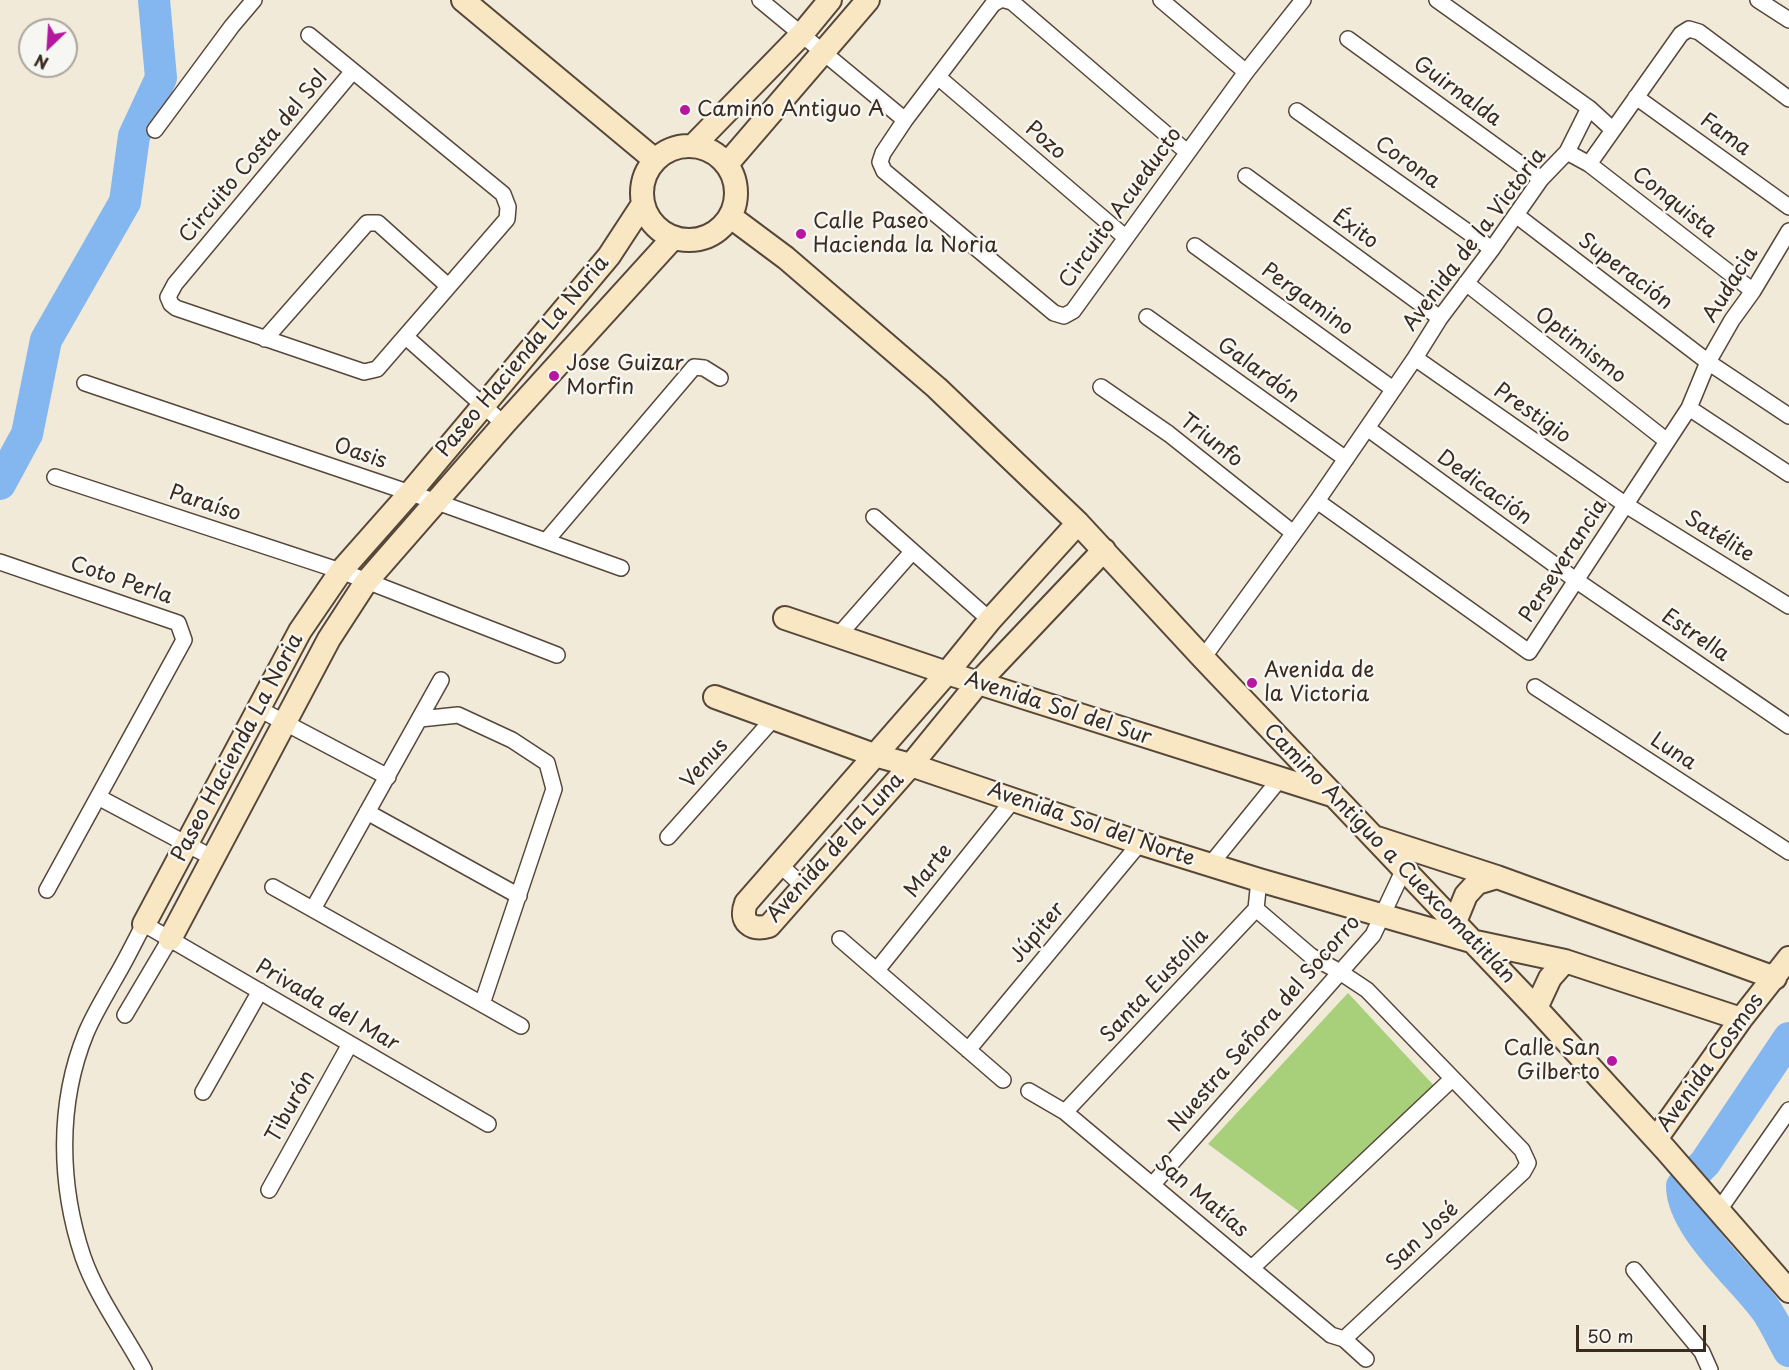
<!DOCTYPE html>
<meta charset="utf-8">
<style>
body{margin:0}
#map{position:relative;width:1789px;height:1370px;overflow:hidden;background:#f1ead8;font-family:"Playpen Sans",sans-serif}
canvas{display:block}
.north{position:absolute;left:18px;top:18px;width:60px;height:60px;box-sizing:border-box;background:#f6f6f2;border:2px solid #aba49d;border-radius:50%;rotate:205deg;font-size:16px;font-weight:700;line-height:24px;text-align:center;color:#3b2a1e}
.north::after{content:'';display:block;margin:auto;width:21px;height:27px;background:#b5179e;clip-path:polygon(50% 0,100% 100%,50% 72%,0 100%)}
.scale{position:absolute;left:1576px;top:1325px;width:130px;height:27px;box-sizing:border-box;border:3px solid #3b2a1e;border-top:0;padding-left:8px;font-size:18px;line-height:21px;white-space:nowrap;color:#3b2a1e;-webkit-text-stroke:4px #f6f6f2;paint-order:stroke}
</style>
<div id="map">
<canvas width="1789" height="1370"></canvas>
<div class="north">N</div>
<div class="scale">50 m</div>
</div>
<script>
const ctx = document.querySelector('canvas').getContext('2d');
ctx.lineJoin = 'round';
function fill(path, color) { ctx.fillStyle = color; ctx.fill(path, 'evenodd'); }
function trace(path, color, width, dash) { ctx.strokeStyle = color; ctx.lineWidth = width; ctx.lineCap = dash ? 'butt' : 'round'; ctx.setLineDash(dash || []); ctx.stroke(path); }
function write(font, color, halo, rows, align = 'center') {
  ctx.font = font + ' "Playpen Sans",sans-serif'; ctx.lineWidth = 5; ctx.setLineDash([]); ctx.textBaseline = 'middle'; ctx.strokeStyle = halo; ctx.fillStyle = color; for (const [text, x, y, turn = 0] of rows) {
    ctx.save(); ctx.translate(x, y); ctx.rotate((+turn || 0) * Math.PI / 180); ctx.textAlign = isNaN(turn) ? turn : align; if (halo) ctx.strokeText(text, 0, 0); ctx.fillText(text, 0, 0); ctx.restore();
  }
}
fill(new Path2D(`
 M1348,993L1438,1090L1300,1212L1208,1144Z`), '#a8cf7a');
trace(new Path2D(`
 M0,484L27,434L46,340L125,202L134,136L161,78L154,0
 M1789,1038L1705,1163L1682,1186C1682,1227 1742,1277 1766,1310C1775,1323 1781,1337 1789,1351`), '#84b6f0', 32);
const street = new Path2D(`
 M760,0L905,120
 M1000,0L993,4L905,120L883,153L880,162L884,171L1054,313L1064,316L1073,311L1246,72
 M1005,0L1012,2L1187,152
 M1161,0L1246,72L1303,0
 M1437,0L1589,108L1612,129
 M1758,0L1789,20
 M309,35L353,71
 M1348,39L1541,179
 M353,71L503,194L508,207L507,219L377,369L364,372L176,308L171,304L168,297L175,284Z
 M938,77L1125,237
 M1636,97L1789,207
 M1297,111L1492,249
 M155,130L232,26L254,0
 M1567,152L1589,164L1753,291
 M1589,164L1681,34L1689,29L1699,32L1789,99
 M1246,176L1440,318
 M1516,215L1708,362L1789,416
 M1195,246L1393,389
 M1466,283L1667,441
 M1147,317L1346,459
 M406,337L504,424
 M265,339L367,223H378L448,286
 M1415,358L1626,505L1789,606
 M85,383L437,502L621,568
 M1101,387L1169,434L1292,532
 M1689,408L1789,474
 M1367,428L1577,581L1789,726
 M55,477L341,571L557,655
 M1317,501L1529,652L1689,408L1708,362L1732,320L1753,291L1789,231
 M874,517L990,620
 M546,541L694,367L704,368L720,378
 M0,562L178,623L184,640L47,890
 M838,636L912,552
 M1203,658L1317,501L1415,358L1440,318L1492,249L1541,179L1567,152L1589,108
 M1535,687L1789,852
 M259,709L388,777
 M420,719L458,715L512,740L547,763L554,789L482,1004
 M98,797L213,858
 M367,812L519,896
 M668,837L774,718
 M779,864L804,887
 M1210,865L1279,780
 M273,887L521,1026
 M313,909L441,680
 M1256,909L1311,956L1340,972L1367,990L1522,1150L1528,1163L1523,1172L1344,1339
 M840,939L1003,1080
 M877,970L1014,799
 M125,1015L170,939
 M968,1050L1140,843
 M1029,1091L1065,1112L1331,1335L1344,1339L1366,1359
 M203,1092L260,991
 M1065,1112L1256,909L1259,880
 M1153,1184L1373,935L1404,869
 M269,1190L350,1044
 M1719,1210L1789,1110
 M1253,1267L1452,1079
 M1634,1270L1702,1352L1710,1370
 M144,1370C124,1333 97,1297 83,1257C59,1185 57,1104 86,1033C94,1014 104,998 114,980C125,962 134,943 144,924L488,1124`);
const secondary = new Path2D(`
 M463,0L655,160
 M694,145L802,34L830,0
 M642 193a47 47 0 1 1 94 0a47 47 0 1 1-94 0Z
 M727,164L868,0
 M731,217L786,258L937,388L1078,523L1203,658L1536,1008L1665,1149L1789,1291
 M1078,523L990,620L947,673L746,903C739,922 751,931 769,926L911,765L978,683L1104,550
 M785,618L947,673L1332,795
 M715,697L874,755L911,765L1140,843L1259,880L1471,941L1565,961L1741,1019
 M1377,838L1497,877L1775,978
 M1455,922L1466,895L1477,883L1497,877
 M144,924L300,631L341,571L410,493L609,256L643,204
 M170,939L329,639L366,582L504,424L673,238
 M1536,1008L1550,978L1565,961
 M1656,1139L1741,1019L1789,958`);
trace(street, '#56473a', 18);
trace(secondary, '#56473a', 26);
trace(street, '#fff', 15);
trace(secondary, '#f9e7c3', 22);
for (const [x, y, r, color] of [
 [685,110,6,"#b5179e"],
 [801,234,6,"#b5179e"],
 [554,376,6,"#b5179e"],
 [1252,683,6,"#b5179e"],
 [1612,1061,6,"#b5179e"]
]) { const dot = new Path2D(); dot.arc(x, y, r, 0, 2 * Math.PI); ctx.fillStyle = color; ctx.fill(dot); trace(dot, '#f6f6f2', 2); }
write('21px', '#3b2a1e', '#f6f6f2', [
 ["Guirnalda",1457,92,36],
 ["Fama",1725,135,36],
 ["Pozo",1045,141,41],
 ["Circuito Costa del Sol",254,157,-50],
 ["Corona",1407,163,35],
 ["Conquista",1674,203,38],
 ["Circuito Acueducto",1121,208,-54],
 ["Éxito",1355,230,36],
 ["Avenida de la Victoria",1475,240,-53],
 ["Superación",1625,272,37],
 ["Audacia",1731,285,-58],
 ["Pergamino",1307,300,36],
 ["Optimismo",1580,346,38],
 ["Paseo Hacienda La Noria",523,357,-50],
 ["Galardón",1258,371,36],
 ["Prestigio",1532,414,35],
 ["Triunfo",1211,441,38],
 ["Oasis",360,454,19],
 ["Dedicación",1484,488,36],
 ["Paraíso",205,504,18],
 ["Satélite",1719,537,32],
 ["Perseverancia",1564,561,-57],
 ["Coto Perla",121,581,19],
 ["Estrella",1695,636,34],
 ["Avenida Sol del Sur",1058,709,18],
 ["Paseo Hacienda La Noria",238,748,-62],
 ["Luna",1673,752,33],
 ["Venus",705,764,-48],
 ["Avenida Sol del Norte",1091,825,19],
 ["Avenida de la Luna",836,848,-48],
 ["Camino Antiguo a Cuexcomatitlán",1389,854,46],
 ["Marte",929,871,-51],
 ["Júpiter",1038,933,-50],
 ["Santa Eustolia",1155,986,-47],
 ["Privada del Mar",327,1006,30],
 ["Nuestra Señora del Socorro",1265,1024,-49],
 ["Avenida Cosmos",1711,1063,-54],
 ["Tiburón",291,1107,-61],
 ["San Matías",1201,1197,40],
 ["San José",1423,1237,-43]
]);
write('21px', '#3b2a1e', '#f6f6f2', [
 ["Camino Antiguo A",697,110],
 ["Calle Paseo",813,222],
 ["Hacienda la Noria",813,246],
 ["Jose Guizar",566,364],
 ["Morfin",566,388],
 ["Avenida de",1264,671],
 ["la Victoria",1264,695],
 ["Calle San",1600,1049,"right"],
 ["Gilberto",1600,1073,"right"]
], 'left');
</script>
